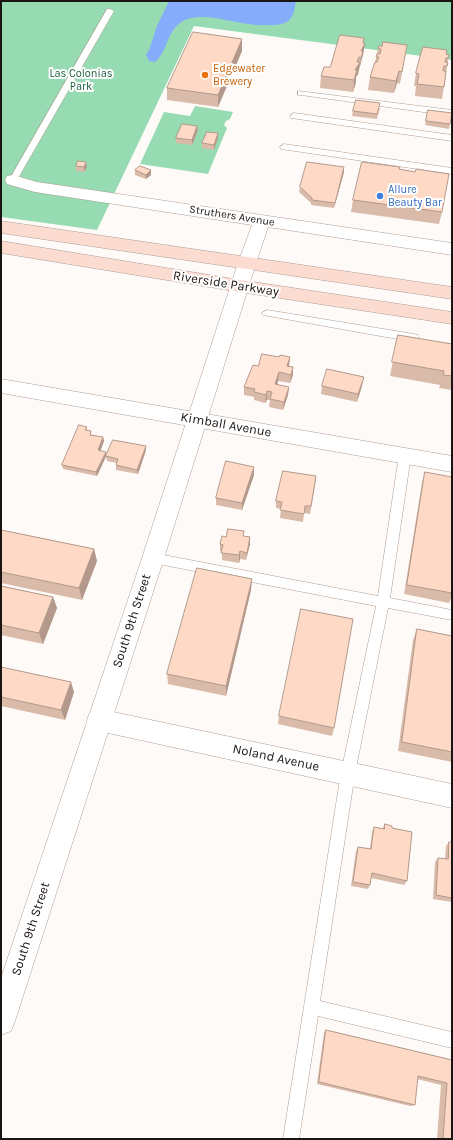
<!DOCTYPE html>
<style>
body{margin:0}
#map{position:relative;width:453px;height:1140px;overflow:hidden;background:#fefaf8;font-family:Karla,sans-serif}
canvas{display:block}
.frame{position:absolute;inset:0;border:2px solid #1b1511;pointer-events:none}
</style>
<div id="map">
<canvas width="453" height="1140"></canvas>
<div class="frame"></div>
</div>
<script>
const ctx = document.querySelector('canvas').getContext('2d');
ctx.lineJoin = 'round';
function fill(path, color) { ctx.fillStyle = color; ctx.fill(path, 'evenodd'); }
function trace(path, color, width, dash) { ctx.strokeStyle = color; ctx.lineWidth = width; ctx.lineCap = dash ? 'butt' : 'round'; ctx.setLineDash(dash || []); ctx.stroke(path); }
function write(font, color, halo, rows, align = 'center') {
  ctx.font = font + ' Karla,sans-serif'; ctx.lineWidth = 4; ctx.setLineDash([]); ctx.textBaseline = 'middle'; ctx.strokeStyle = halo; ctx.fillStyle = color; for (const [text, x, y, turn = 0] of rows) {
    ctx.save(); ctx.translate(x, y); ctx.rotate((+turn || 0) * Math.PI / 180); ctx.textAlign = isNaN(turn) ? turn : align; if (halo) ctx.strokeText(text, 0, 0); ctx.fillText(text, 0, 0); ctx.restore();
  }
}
fill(new Path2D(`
 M1,1H452V60L194,26L97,230L1,217Z
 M195,106L233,112L230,119L226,121L224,125L227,128L208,174L140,164L164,112L190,116Z`), '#96dbb1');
fill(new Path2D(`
 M169,1H296C295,7 294,17 288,21C283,25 276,25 270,25C244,28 207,10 185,20C166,29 168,52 155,62L149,61L146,55L149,50L157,26Z`), '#85adfc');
const service = new Path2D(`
 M107,9H110L114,11L17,180L16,182H10L9,180Z
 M298,91L452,110V116L301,95H298Z
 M294,113L452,135V141L291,118L290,116Z
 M284,144L452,168V174L281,149L280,147Z
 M267,310L414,334L418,335L419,338L418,341L414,342L263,315L262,313Z
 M405,451L409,452L411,455L390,598L452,610V620L388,608L355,773L320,1001L452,1032V1048L318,1016L299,1139H283L341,773L376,606L153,563L149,562L147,558L149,554L153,553L378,596L399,455L401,452Z`);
const minor = new Path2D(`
 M13,175L37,182L452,243V255L268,227L256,263L253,267L247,269L241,267L238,263L252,225L35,192L7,184L5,180L7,176Z
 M1,379L452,456V472L1,393Z
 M99,709L452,784V808L99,731L90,728L87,720L90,712Z`);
const tertiary = new Path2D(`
 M247,257L253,259L256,263L164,558L15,1021L11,1031L1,1035V978L142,558L238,263L241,259Z`);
const secondary = new Path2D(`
 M1,221L452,287V299L1,233Z
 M1,241L240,280L452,312V324L240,292L1,253Z`);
trace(service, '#ad9d92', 1);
trace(minor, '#ad9d92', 1);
trace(tertiary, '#ad9d92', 1);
trace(secondary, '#ad9d92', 1);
fill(service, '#fff');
fill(minor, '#fff');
fill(tertiary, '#fff');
fill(secondary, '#fcdbd1');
fill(new Path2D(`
 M242,39V51L218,107L167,100V88Z
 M363,43H365L363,55L362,58L361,63L359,70L358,74L356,77V82L353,92L320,88L321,76L330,67Z
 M407,45L400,84L397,83L394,93L368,90L370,77L375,62L378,49L382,46Z
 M446,54L449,55L442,99L415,96L416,86H414L416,73Z
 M380,108L377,119L352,116L353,111Z
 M428,110L450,124L449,129L425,125Z
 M198,130L192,145L176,143V138Z
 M218,133V138L214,150L202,148V143Z
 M76,166L87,167L84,172L76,171Z
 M344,167V172L334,208L311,205V203L299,192L300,187Z
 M399,169L415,172L442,212L439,224L351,212L353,200Z
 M135,170H151V175L146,179L135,175Z
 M398,335L452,344V390L439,388L440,385L390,376Z
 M279,357H290L289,366L293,367V375L290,383L278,381L277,385L289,387L288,395L283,410L269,407L270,400H267L265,403L254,400V397L244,395V387L258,366Z
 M322,386H362L357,402L321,394Z
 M87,427V430L92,435L103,437L104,441L100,451L106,456L146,450L138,474L116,470V465L117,463L107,461L106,457L97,476L63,469L62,465Z
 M425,472L452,593V596L449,603L404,594L422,483Z
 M254,475L242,510L216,505V498Z
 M316,476L310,514L304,513L303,522L280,518L281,509L276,508V501Z
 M1,530L94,549L97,561L82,600L1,583Z
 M244,536L250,537V544L246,560L240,559L239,563L222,560V552L220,551V544L226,537Z
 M1,586L53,597L57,608L43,644L1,635Z
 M251,590L226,696L168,684L167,674Z
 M417,629L452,636V762L398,751L413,640Z
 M1,667L74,692L65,720L1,706Z
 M279,716L334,728L332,736L278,724Z
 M385,824L392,828L407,881L404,885L371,878L370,885L368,889L351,886L356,851L358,847L370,849L372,832L374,827L382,829Z
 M449,842H452V902L433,899L435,862L438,858L445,859L446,846Z
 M326,1030L452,1060V1139H437L441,1085L417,1079L415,1105L410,1106L317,1084L324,1033Z`), '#dabbaa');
fill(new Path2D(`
 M364,38L363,46L365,43L363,55L362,58L359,70L361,58V51Z
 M242,39V51L218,107V95Z
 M359,57L358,65L360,62L358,74L356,77V82L353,92L355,70Z
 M399,71L397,83L394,93L396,81Z
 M197,126L198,130L192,145V140Z
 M218,133V138L214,150V145Z
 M86,162L87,167L84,172V167Z
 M344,167V172L334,208L335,203Z
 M151,170V175L146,179V175Z
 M290,357L289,365L286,374L287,366Z
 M293,367V375L290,383L291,375Z
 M279,372L278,381L275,393V384Z
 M364,377L362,386L357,402L358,394Z
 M289,387L288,395L283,410L284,402Z
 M267,391V400L265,403L266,395Z
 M103,437L104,441L99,455L98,450Z
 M146,446V450L138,474L137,470Z
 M106,452V456L97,476L96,472Z
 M254,467V475L242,510V503Z
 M316,476L315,484L310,514L311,506Z
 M250,537V544L246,560L247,553Z
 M94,549L97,561L82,600L79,588Z
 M240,551V559L239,563V555Z
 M252,579L251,590L226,696V686Z
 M53,597L57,608L43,644L39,633Z
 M71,682L74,692L65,720L61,710Z`), '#b2998b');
const building = new Path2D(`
 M193,32L242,39L218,95L167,88Z
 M340,35L364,38L363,43H365L361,51H363L361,58L359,57L357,62H360L355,70H357L354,80L321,76L324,67H330Z
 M383,42L407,45L402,72L399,71L396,81L370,77L375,62H377L379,57H376L377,54H380L381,49H378L379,46H382Z
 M423,47L447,50L446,54L449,55L448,58H446L445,62L448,63L447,66H444L443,71H446L444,87L417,84L419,74L416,73Z
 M356,100L380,103L377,114L353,111Z
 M428,110L452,113L450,124L426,121Z
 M182,124L197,126L192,140L176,138Z
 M207,132L218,133L214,145L202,143Z
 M78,161L86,162L84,167L76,166Z
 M307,162L344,167L335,203L312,200V198L300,187Z
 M362,162L400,167L399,169L415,172L416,169L449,174L442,212L353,200Z
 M140,166L151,170L146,175L135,170Z
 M398,335L452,344V376L443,375L444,371L392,362Z
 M262,354L279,357L280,355L290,357L287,366L293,367L291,375L279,372L275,384L289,387L284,402L270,399L272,392L267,391L266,395L254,392L255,389L244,387L253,365L258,366Z
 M327,369L364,377L358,394L322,386Z
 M79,425L87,427L85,430L91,431L90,435L103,437L98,450L106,452L96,472L62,465Z
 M113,440L146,446L137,470L116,465L118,459L106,456Z
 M226,461L254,467L242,503L216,498Z
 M283,471L316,476L311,506H305L304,514L280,510L282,502L276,501Z
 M425,472L452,477V593L407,585Z
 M228,529L244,531L243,536L250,537L247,553L240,551L239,555L221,553L223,545L220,544L222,536L226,537Z
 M1,530L94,549L79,588L1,572Z
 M197,568L252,579L226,686L167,674Z
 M1,586L53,597L39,633L1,625Z
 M301,609L353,619L334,728L279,716Z
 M417,629L452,636V752L402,742Z
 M1,667L71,682L61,710L1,697Z
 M385,824L392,826V828L412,832L407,881L372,873L370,885L353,882L358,847L371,849L374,827L384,829Z
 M449,842H452V898L436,895L438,858L448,859Z
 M326,1030L452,1060V1139H443L447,1083L418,1076L415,1105L319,1082Z`);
fill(building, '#fedac6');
trace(building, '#b2998b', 1);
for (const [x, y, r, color] of [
 [205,75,4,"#e8710a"],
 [380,196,4,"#3f7fe0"]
]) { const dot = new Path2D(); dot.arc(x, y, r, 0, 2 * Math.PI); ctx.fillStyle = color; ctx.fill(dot); trace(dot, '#fff', 1.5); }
write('11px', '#c56008', '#fff', [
 ["Edgewater",213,69],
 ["Brewery",213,82]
], 'left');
write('11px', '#165e3b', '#fff', [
 ["Las Colonias",81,74],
 ["Park",81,87]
]);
write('11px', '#366cbe', '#fff', [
 ["Allure",388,190],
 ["Beauty Bar",388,203]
], 'left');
write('11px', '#1b1511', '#fff', [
 ["Struthers Avenue",232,216,9]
]);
write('13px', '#1b1511', '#fff', [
 ["Riverside Parkway",226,284,9],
 ["Kimball Avenue",226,425,10],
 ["South 9th Street",132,621,-72],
 ["Noland Avenue",276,758,12],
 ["South 9th Street",31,929,-72]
]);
</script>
